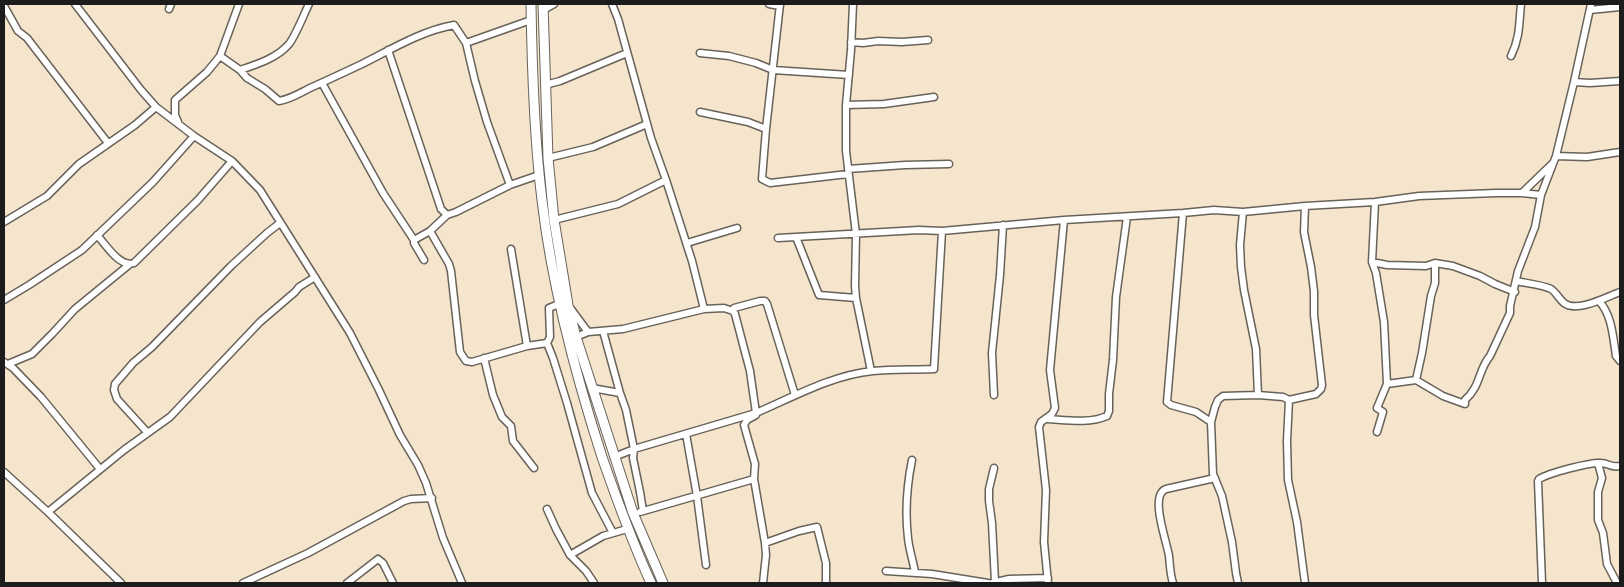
<!DOCTYPE html>
<style>
body{margin:0}
#map{position:relative;width:1624px;height:587px;overflow:hidden;background:#f5e5cd;font-family:Sriracha,sans-serif}
canvas{display:block}
.frame{position:absolute;inset:0;border:5px solid #1c1c1c;pointer-events:none}
</style>
<div id="map">
<canvas width="1624" height="587"></canvas>
<div class="frame"></div>
</div>
<script>
const ctx = document.querySelector('canvas').getContext('2d');
ctx.lineJoin = 'round';
function trace(path, color, width, dash) { ctx.strokeStyle = color; ctx.lineWidth = width; ctx.lineCap = dash ? 'butt' : 'round'; ctx.setLineDash(dash || []); ctx.stroke(path); }
const minor = new Path2D(`
 M75,4L141,90L156,107L194,136L232,161L260,190L350,333L378,388L400,435L418,465L426,483L443,538L462,583
 M612,4L618,19L651,138L666,180L692,261L704,309
 M769,4L780,6
 M780,4L766,129L762,179L770,183L848,174
 M853,4L851,50L846,105V151L856,234L855,286L856,298L871,371
 M4,6L18,31L27,38L108,143
 M169,9L171,4
 M543,10L554,4
 M1590,10L1620,7
 M851,42L863,43L878,41L902,42L928,40
 M466,43L531,20
 M700,53L729,56L756,63L773,70L849,75
 M220,56L240,70L247,78L265,89L279,101C291,99 300,93 310,88C328,80 345,72 362,64C392,49 421,31 454,25L466,43L475,81L487,122L510,185L456,212L447,215L441,209L388,50
 M1511,56C1520,38 1519,23 1521,4
 M240,70C258,64 277,58 289,44C296,35 304,14 309,4
 M1574,82L1590,83L1620,81
 M322,83L383,193L414,240V243L424,260
 M545,85L560,81L627,53
 M846,105L884,104L934,97
 M700,112L748,122L766,129
 M178,122L175,115V100L207,72L220,56L239,4
 M1556,156L1587,157L1620,152
 M548,158L593,147L647,124
 M848,169L905,165L949,164
 M510,185L539,175
 M1522,193L1552,164
 M1375,202L1372,262L1376,273L1384,322L1387,384L1377,408L1383,412L1377,432
 M1243,212L1240,245L1241,267L1244,290L1256,349L1258,395
 M1183,213L1167,402L1171,405L1196,412L1211,422
 M554,220L618,204L666,180
 M4,222L47,196L79,164L135,125L156,107
 M430,231L449,264L451,271L460,352L466,361L472,362L527,346L511,249
 M97,235C106,245 120,268 134,263L198,200L232,161
 M796,237L819,295L856,298
 M778,238L919,230L942,231L1064,220L1183,213L1214,210L1243,212L1305,206L1375,202L1419,196L1496,193H1522L1541,195
 M414,240L430,231L447,215
 M687,243L737,228
 M1372,262L1387,265L1426,266L1435,263L1453,266L1480,276L1495,284L1515,292
 M1516,281C1525,283 1543,285 1551,289C1556,292 1559,299 1564,303C1577,313 1606,297 1620,292
 M4,300L29,285L82,250L153,182L194,136
 M1599,301C1612,315 1613,337 1616,356L1620,361
 M571,309L588,332
 M733,311L734,308L760,301H765L767,304L795,395
 M603,331L620,393
 M576,337L588,332L623,329L704,309L724,308L733,311L735,314L750,371L756,413C793,397 832,375 873,371C893,369 914,370 934,369L942,231
 M547,343L553,358L567,403L592,493L613,533
 M527,346L547,343L550,337L549,308L559,304L562,305
 M484,358L493,395L502,417L511,426L513,441L534,468
 M4,362L13,368L41,397L100,469
 M8,364L32,354L52,334L75,309L130,264
 M1416,380L1422,353L1431,296L1435,283V263
 M1387,384L1416,380L1443,396L1465,404V400C1481,386 1478,370 1490,356L1510,313V306L1518,271L1535,227L1541,195L1556,156L1574,82L1591,4
 M592,388L620,393L626,410L634,449L633,458L640,492L643,511
 M994,395L992,353L1000,275L1003,225
 M1289,400L1287,441L1288,480L1297,522L1305,583
 M1047,419C1066,420 1089,424 1107,416L1109,411V394L1113,360L1116,297L1127,217
 M147,432L117,399L114,390L115,384L133,363L152,347L231,266L267,233L280,223
 M686,434L697,496L706,565
 M614,457L634,449L756,413V415L747,420L744,425L755,464L754,479L765,543L766,555L763,583
 M912,460C907,485 905,513 908,538C909,549 913,561 915,572
 M1598,463L1602,478L1598,492V520L1603,533L1607,564L1617,583
 M994,468L989,489V501L992,523L995,582
 M4,472L48,512L121,583
 M547,509L556,529L570,555L603,536L627,529
 M48,512L124,450L170,417L260,322L295,292L299,287L315,277
 M640,512L754,479
 M765,543L799,531L817,527L826,563V583
 M570,555L586,571L594,583
 M886,571L932,574L988,583
 M243,583L308,553L404,501L411,499L432,498
 M347,583L378,559L383,563L393,583
 M992,583L1009,579L1048,578
 M1048,583L1044,542L1046,490L1039,427L1041,422L1052,414L1055,408L1050,370L1064,220
 M1173,583C1170,574 1170,565 1169,556C1167,542 1149,495 1166,489L1215,478
 M1238,583L1236,573L1232,542L1222,496L1213,474L1211,422L1215,407L1218,400L1223,396L1258,395L1283,397L1289,400L1316,394L1321,389L1322,385L1314,315V291L1311,267L1304,232L1305,206
 M1542,583L1538,481L1539,479C1549,473 1590,462 1601,463C1609,463 1610,468 1620,466`);
const secondary = new Path2D(`
 M531,4C532,68 534,137 542,200C552,287 575,373 602,457C617,500 632,542 651,583
 M543,4L548,158L554,220L568,305L576,337L633,513L663,583`);
trace(minor, '#68625a', 9);
trace(secondary, '#68625a', 11);
trace(minor, '#fff', 6);
trace(secondary, '#fff', 9);
</script>
